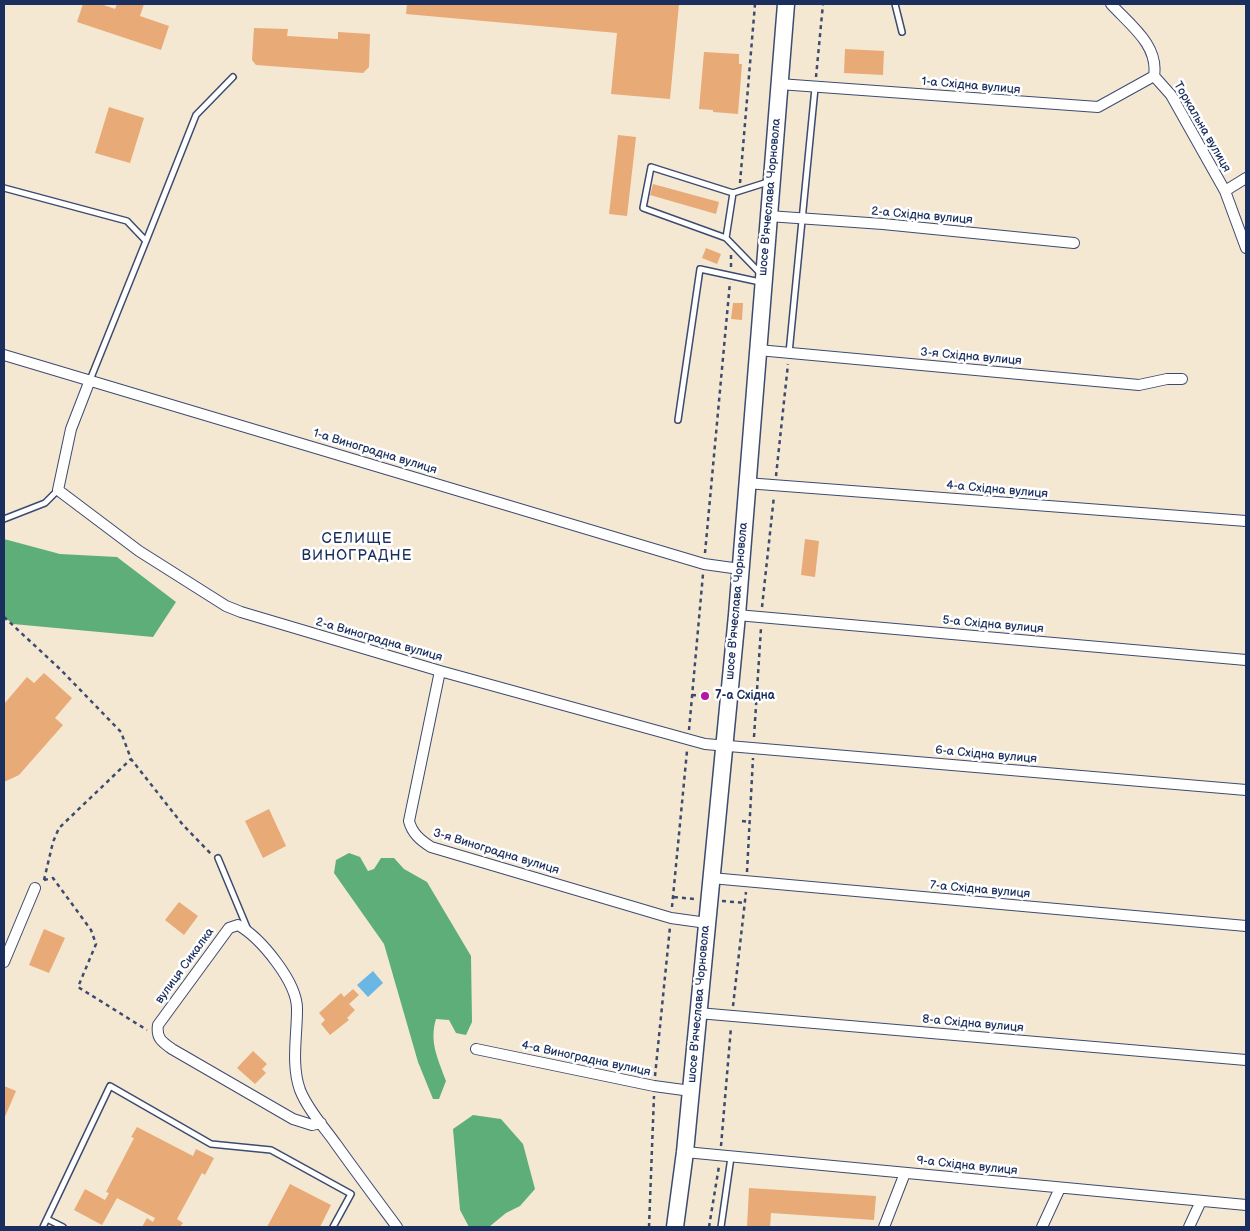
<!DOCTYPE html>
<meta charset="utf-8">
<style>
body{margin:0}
#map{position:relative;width:1250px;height:1231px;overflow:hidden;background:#f5e8d3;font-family:"Balsamiq Sans",sans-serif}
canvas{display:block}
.frame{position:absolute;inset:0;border:5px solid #1b2f5e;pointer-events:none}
</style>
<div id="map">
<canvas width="1250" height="1231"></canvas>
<div class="frame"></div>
</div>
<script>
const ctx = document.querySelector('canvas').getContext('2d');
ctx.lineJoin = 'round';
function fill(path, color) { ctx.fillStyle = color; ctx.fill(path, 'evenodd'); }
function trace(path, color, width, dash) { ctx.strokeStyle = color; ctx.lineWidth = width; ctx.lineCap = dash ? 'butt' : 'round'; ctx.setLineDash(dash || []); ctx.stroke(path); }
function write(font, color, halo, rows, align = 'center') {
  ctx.font = font + ' "Balsamiq Sans",sans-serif'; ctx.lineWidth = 5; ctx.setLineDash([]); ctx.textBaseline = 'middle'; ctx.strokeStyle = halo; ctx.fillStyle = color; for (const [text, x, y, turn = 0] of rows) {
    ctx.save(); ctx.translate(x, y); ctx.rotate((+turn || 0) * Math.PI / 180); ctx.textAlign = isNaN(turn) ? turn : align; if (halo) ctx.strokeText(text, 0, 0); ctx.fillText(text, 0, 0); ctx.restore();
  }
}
fill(new Path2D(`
 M4,539L60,554L117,557L176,602L153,637L13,624L4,617Z
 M349,853L360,857L368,871L374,869L381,858H394L404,869L427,882L471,956L472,1022L466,1035L456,1033L449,1020L436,1019C429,1042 438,1059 446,1081L439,1099H433L418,1062L384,944L334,873L336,860Z
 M473,1115L501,1119L523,1144L535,1189L520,1206L506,1213L489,1227H469L460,1210L453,1129Z`), '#5eae7a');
fill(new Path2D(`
 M373,971L383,983L368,997L357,985Z`), '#6ab7e4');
fill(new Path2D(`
 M83,4H101L115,9L117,4H144L140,16L169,26L161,50L77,22Z
 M407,4H679L670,99L611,94L617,33L406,14Z
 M254,28L288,29L287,36L338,39V32L370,34L369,67L363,73L256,65L252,60Z
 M845,49L884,51L883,75L844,73Z
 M704,52L739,54V64H742L738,114L713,112V110L699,109Z
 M109,107L144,118L130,163L95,153Z
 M618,135L636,137L627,216L609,214Z
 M653,184L719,202L716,214L650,195Z
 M706,248L721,254L717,264L702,258Z
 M733,303H743L742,320L731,319Z
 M805,539L819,541L815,577L801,575Z
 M44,673L72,698L55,718L63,725L19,775L4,782V704L27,677L34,683Z
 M269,809L286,846L263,858L245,821Z
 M179,902L198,916L184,935L165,920Z
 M44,929L65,938L49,973L29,965Z
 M353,989L359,995L349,1004L355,1010L347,1018L349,1020L330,1035L321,1024L325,1020L319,1013L341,993L344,997Z
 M253,1051L267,1064L262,1069L266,1073L255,1084L237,1068Z
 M4,1086L16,1091L4,1119Z
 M137,1127L193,1156L196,1149L214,1158L205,1175L202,1173L177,1219L183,1223L180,1227H142L147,1218L153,1222L155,1218L117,1198L102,1225L74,1210L85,1189L105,1200L109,1193L106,1192L134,1138L131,1137Z
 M290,1184L331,1205L320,1227H267Z
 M749,1188L876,1196L874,1220L771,1213L770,1227H747Z`), '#e8aa76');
const lane = new Path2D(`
 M895,4L902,32
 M4,188L127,221L146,241L90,380
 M726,238L643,208L651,167L733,193
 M146,241L196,115L233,77
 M760,273L726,238L733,193L768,182
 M789,353L815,88
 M678,420L700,269L760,282
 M4,519L45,503L58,490
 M218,858L248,930
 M47,1219L63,1227
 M43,1227L110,1086L211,1144L271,1150L351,1194L333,1227
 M721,1227L731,1157`);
const street = new Path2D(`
 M1111,4C1130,25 1159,45 1154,76
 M1154,76L1171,95L1225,191L1246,248
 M779,84L1098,107L1154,76
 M1225,191L1246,178
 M768,216L883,224L1074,243
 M758,350L1139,385L1167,379H1182
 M4,355L704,564L740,569
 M90,380L71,429L58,490L139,551L226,606L241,612L440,671L705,744L1246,790
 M746,483L1246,521
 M737,615L1246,660
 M440,671L409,821C412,833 420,840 431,847L671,918L707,923
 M711,878L1246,926
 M4,962L35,888
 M698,1013L1246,1060
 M476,1049L654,1086L691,1091
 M321,1123L312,1125L293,1119L172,1049C162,1042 156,1038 158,1025L229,928L238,925C261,938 298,983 297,1010C297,1036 291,1065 300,1090C308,1110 324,1127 336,1144C356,1172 377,1200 397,1227
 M685,1152L1246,1205
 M884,1227L905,1173
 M1042,1227L1060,1188
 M1189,1227L1201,1201`);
const primary = new Path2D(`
 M675,1227L685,1152L737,615L786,4`);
trace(lane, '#3c4b70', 8);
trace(street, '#3c4b70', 12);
trace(primary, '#3c4b70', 19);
trace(new Path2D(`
 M816,77L823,4
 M740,183L755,4
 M731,267V255
 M776,476L788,364
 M705,553L730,282
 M762,607L774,496
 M4,617L60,669L121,732L131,759L183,825L212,855
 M692,695L705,696
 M689,730L703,574
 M754,737L761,628
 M742,821L749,822
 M747,872L753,758
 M44,880L53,878L91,930L96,944L78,987L147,1030
 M44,880L53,842L59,828L131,759
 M674,897L695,899
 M722,901L746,903
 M672,907L687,751
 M733,1006L746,892
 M655,1076L670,927
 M721,1146L731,1027
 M649,1227L654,1096
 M709,1227L719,1166`), '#3c4b70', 2.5, [4, 4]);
trace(lane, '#fff', 5);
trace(street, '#fff', 10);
trace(primary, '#fff', 16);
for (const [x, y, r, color] of [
 [705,696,5,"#b5179e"]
]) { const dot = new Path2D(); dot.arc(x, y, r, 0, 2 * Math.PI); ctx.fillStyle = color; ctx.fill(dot); trace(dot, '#fff', 2); }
write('12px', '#1b2f5e', '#fff', [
 ["1-а Східна вулиця",971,86,5],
 ["Торкальна вулиця",1202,127,60],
 ["шосе В'ячеслава Чорновола",770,197,-85],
 ["2-а Східна вулиця",922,216,5],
 ["3-я Східна вулиця",971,357,5],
 ["1-а Виноградна вулиця",375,452,17],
 ["4-а Східна вулиця",997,490,5],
 ["шосе В'ячеслава Чорновола",737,601,-85],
 ["5-а Східна вулиця",993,625,5],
 ["2-а Виноградна вулиця",379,640,16],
 ["6-а Східна вулиця",986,755,5],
 ["3-я Виноградна вулиця",496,852,17],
 ["7-а Східна вулиця",980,890,5],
 ["вулиця Сикалка",185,966,-54],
 ["шосе В'ячеслава Чорновола",699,1004,-85],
 ["8-а Східна вулиця",973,1024,5],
 ["4-а Виноградна вулиця",586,1059,12],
 ["9-а Східна вулиця",967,1166,6]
]);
write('bold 12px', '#1b2f5e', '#fff', [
 ["7-а Східна",715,696]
], 'left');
ctx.letterSpacing = '1px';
write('15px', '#1b2f5e', '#fff', [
 ["СЕЛИЩЕ",357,539],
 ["ВИНОГРАДНЕ",357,556]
]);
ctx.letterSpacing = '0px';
</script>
